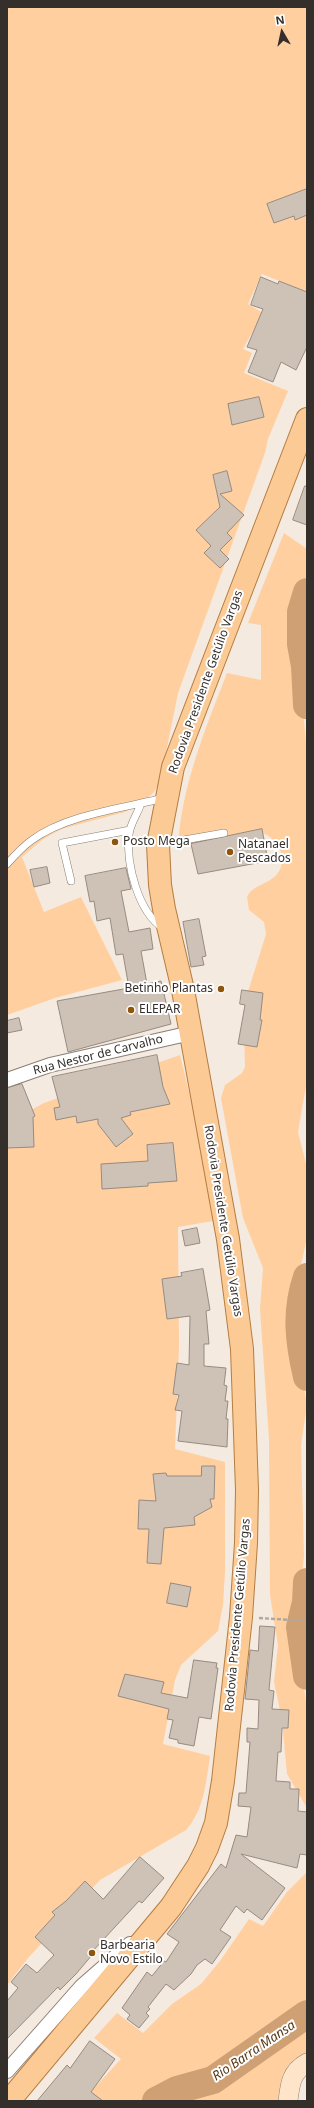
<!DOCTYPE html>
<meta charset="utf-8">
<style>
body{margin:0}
#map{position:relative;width:314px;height:2108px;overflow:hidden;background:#f5eadf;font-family:"Noto Sans",sans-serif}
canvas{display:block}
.frame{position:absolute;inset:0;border:8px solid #342f2b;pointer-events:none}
.north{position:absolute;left:262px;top:12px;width:40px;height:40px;-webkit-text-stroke:3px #fff;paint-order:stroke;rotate:351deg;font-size:11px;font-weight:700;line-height:16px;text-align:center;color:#342f2b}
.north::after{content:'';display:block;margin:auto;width:14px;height:18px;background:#342f2b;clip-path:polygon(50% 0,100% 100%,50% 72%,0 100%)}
</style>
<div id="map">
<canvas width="314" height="2108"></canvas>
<div class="frame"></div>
<div class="north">N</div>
</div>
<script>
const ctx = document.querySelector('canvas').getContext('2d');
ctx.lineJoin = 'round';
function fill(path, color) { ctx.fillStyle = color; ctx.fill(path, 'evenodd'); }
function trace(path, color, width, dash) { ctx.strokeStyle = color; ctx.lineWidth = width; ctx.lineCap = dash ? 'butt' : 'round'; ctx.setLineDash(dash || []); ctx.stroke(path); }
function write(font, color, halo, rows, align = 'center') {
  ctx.font = font + ' "Noto Sans",sans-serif'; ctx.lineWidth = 4; ctx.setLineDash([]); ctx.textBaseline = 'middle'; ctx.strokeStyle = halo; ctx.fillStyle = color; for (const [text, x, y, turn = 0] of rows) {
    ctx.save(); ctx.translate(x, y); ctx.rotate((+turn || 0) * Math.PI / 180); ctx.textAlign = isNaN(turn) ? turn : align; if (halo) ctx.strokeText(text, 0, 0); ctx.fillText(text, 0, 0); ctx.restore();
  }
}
fill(new Path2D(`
 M7,7H307V292L262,274L248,304L263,313L243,349L252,353L244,373L288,391L268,439L265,453L178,693L160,782C154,797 138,805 125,812L61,829L42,840L22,857L44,912L81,897L122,980L55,998L7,1015Z
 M284,533L307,549V586L299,598L295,619L307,755V1080L298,1132L307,1168V1237L293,1303L295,1347L307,1404L301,1445L304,1556L296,1625L307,1711V1808L287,1774L282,1720L274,1682L278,1645L270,1595L269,1439L260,1309L263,1268L243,1218L221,1098L225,1085L242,1073L245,1067L244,1035L247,995L266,934L264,922L249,910L247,897C252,885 270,884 278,873C290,857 275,835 259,832L178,848C181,787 205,730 227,673L261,680V625L248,623Z
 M180,1055L197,1125L213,1221L178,1227L179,1345L175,1449L225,1462V1571L223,1605L218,1631L181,1665L175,1680L163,1744L210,1756C206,1783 204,1810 186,1830L100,1880L29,1957L7,1985V1123L44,1103Z
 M307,1872V2005L245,2051L207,2072L144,2101H82L121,2059L94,2038L117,2013L143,2033L172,2004L201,1984L220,1961L249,1919L263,1926L287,1892Z
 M307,2022V2056L284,2077L278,2101H175L210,2087L229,2076Z`), '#ffcfa0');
trace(new Path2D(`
 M307,592L301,612V644L305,666L307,705
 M307,1277C295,1312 299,1342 307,1377
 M307,1582L306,1602L300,1627L307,1676
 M156,2101L177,2090L213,2080L307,2014`), '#cea073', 28);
const building = new Path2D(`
 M307,189V215L295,220L294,216L274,223L267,204Z
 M261,277L278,284L279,281L307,292V347L296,370L281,362L273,382L248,372L257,350L247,347L263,309L251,305Z
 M259,397L264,417L232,425L228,404Z
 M227,471L232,491L220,494L244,515L227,533L232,538L220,550L229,559L220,568L204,553L211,546L196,530L220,507L213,475Z
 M305,486H307V525L293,520Z
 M262,829L268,861L198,874L191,844Z
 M47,867L50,883L34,887L30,870Z
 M126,868L131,889L121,891L129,932L150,928L153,949L141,951L147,984L161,981L171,1024L68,1052L57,1001L129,988L123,954L116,955L110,918L97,921L94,901L90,902L85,876Z
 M199,919L206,956L202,957L204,965L191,967L183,922Z
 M242,990L263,993L260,1020H262L257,1047L238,1044L245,1005L240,1004Z
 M19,1018L22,1030L7,1033V1021Z
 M157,1055L163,1087L170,1104L130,1112L131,1115L121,1118L133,1134L116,1147L98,1124V1119L77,1123L76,1116L56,1120L54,1108L60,1107L52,1077Z
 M22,1084L35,1116L33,1117L34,1147L7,1148V1088Z
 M173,1143L177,1181L148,1183V1186L102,1189L101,1164L148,1161L147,1145Z
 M197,1228L200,1243L185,1246L182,1231Z
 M203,1269L210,1310L206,1311L209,1344H204V1366L226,1368L224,1385L227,1386L225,1401H228L226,1419H228L227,1447L178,1441L182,1411L175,1410L179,1395L173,1394L177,1363L189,1365L190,1316L167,1319L162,1279L182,1276L181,1273Z
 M202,1466H215L214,1499H210L212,1507L194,1517L195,1525L164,1528L161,1564L147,1563L149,1529H138L139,1500L156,1501L153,1474L166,1473L167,1476H201Z
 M171,1583L191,1587L187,1607L167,1603Z
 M260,1626L275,1627L269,1690L274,1691L272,1709L289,1710L288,1728H282L281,1752H278L276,1781L290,1782V1789H299L298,1811L307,1812V1855L300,1854L297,1868L241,1854L285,1888L262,1920L247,1909L244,1913L236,1906L220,1930L231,1937L212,1964L205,1959L197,1965L191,1974L174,1990L166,1984L148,2007L150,2009L146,2013L149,2016L139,2028L127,2019L130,2015L122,2008L147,1972L152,1976L164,1961L166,1962L179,1942L167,1934L221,1864L226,1868L236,1835L247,1837L251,1807L238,1806L239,1793H246L250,1742H247V1728L258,1729L259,1700L245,1699L250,1650L258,1651Z
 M194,1660L217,1663L216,1668H218L211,1719L199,1717L194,1746L178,1743V1740L169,1738L173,1720L167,1719L169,1709L118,1696L125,1674L164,1682L161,1693L187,1698Z
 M140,1857L164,1878L142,1903L139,1901L91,1953L92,1955L76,1974L60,1990L58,1987L7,2039V2001L18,1988L11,1982L26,1964L37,1973L54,1955L35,1937L55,1915L52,1912L66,1901L85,1881L103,1899Z
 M90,2041L115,2059L91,2092L103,2101H37L67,2065L70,2068Z`);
fill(building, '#cec2b7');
trace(building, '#968b81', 1);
const lane = new Path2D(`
 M141,803C138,814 130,823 129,835C126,864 138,912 163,928
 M161,844L224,833
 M7,864C15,855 22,847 32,840C66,815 123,808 164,798
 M71,881L62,843L130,830`);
const street = new Path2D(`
 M7,1080L50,1065L191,1033
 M7,2071L82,1986L130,1944`);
const secondary = new Path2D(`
 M288,2101C290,2084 291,2072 307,2063`);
const primary = new Path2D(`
 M9,2101L171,1907L198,1866L207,1848L216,1823L223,1781L241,1617L246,1543L247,1490L242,1349L228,1239L183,990L164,909L160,885L158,845L173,767L307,419`);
trace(lane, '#897f75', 8);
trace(street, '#897f75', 16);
trace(secondary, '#897f75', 20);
trace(primary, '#b57d41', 24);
trace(new Path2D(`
 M259,1618L307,1621`), '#b0a79e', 2.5, [4, 2]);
trace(lane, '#fff', 7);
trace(street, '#fff', 14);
trace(secondary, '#fee5ca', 19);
trace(primary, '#fcca94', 22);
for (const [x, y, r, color] of [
 [115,842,4,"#8e560d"],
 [230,852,4,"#8e560d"],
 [221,989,4,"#8e560d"],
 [131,1010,4,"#8e560d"],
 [92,1953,4,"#8e560d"]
]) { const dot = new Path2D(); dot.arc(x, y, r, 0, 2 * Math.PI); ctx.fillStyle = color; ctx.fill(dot); trace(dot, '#fff', 1.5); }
write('12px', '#342f2b', '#fff', [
 ["Rodovia Presidente Getúlio Vargas",206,682,-70],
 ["Rua Nestor de Carvalho",98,1055,-14],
 ["Rodovia Presidente Getúlio Vargas",223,1221,81],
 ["Rodovia Presidente Getúlio Vargas",238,1615,-85]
]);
write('12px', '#342f2b', '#fff', [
 ["Posto Mega",123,842],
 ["Natanael",238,845],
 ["Pescados",238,859],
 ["Betinho Plantas",213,989,"right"],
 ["ELEPAR",139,1010],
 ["Barbearia",100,1946],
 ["Novo Estilo",100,1960]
], 'left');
write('italic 13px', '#583814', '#fff', [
 ["Rio Barra Mansa",254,2051,-34]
]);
</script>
